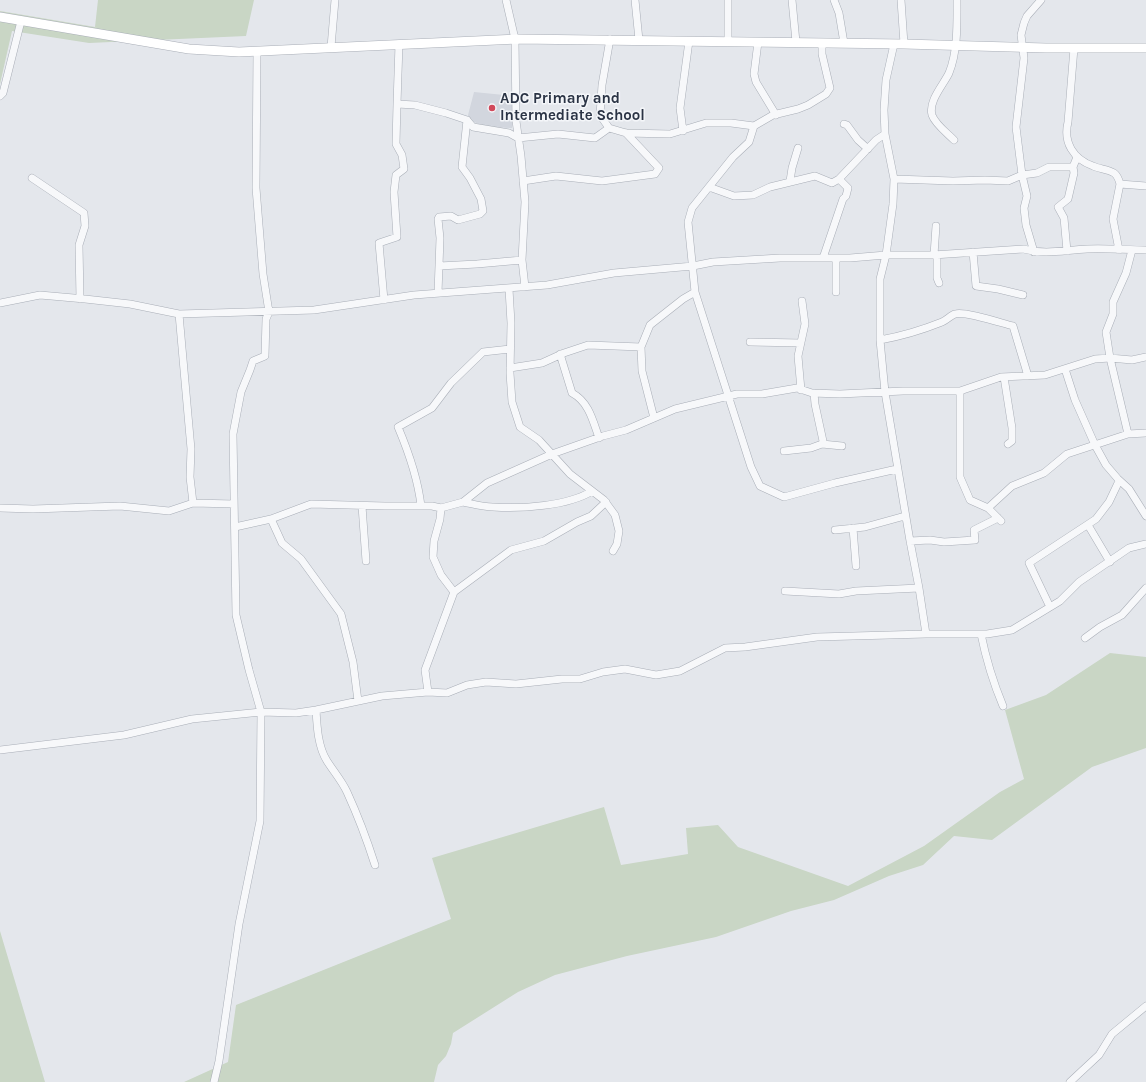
<!DOCTYPE html>
<style>
body{margin:0}
canvas{display:block;background:#e4e7ec}
</style>
<canvas width="1146" height="1082"></canvas>
<script>
const ctx = document.querySelector('canvas').getContext('2d');
ctx.lineJoin = 'round';
function fill(path, color) { ctx.fillStyle = color; ctx.fill(path, 'evenodd'); }
function trace(path, color, width, dash) { ctx.strokeStyle = color; ctx.lineWidth = width; ctx.lineCap = dash ? 'butt' : 'round'; ctx.setLineDash(dash || []); ctx.stroke(path); }
function write(font, color, halo, rows, align = 'center') {
  ctx.font = font + ' Karla,sans-serif'; ctx.lineWidth = 3; ctx.setLineDash([]); ctx.textBaseline = 'middle'; ctx.strokeStyle = halo; ctx.fillStyle = color; for (const [text, x, y, turn = 0] of rows) {
    ctx.save(); ctx.translate(x, y); ctx.rotate((+turn || 0) * Math.PI / 180); ctx.textAlign = isNaN(turn) ? turn : align; if (halo) ctx.strokeText(text, 0, 0); ctx.fillText(text, 0, 0); ctx.restore();
  }
}
fill(new Path2D(`
 M474,92L514,96L512,128L486,127L467,119Z`), '#d2d6de');
fill(new Path2D(`
 M98,0H254L246,36L89,43L12,31L0,84V11L95,27Z
 M1110,653L1146,657V748L1092,767L992,840L954,836L923,865L889,876L834,900L791,911L716,937L627,956L555,975L518,992L453,1033L451,1044L446,1056L438,1065L434,1082H184L228,1062L236,1005L451,919L432,858L604,807L621,865L688,854L686,828L718,825L738,847L848,886L924,846L1000,792L1024,779L1005,710L1046,695Z
 M0,931L45,1082H0Z`), '#c9d6c5');
const street = new Path2D(`
 M506,0L515,39L516,121L521,156L525,202L522,260L525,287
 M635,0L639,40
 M728,0V41
 M792,0L796,42
 M834,0L839,13L844,43
 M901,0L904,44
 M610,39L602,85L600,115L609,128L626,133L670,134L706,123H731L754,126L773,115L798,109L808,105L826,94L830,88L822,54V43
 M758,42L754,74L756,82L776,115
 M399,44L397,104L415,105L446,113L467,120L473,127L509,133L518,138L558,134L595,138L609,128
 M894,44L886,80L884,110L885,134L894,179L893,204L886,255L880,279V340L885,392L910,541L919,588L926,634
 M331,47L335,0
 M1074,48L1068,122C1063,142 1073,159 1093,166C1099,169 1108,169 1114,173C1117,175 1119,180 1120,184L1146,186
 M0,96L3,93L21,21
 M844,124L847,125L858,140L868,149
 M754,126L749,142L733,157L692,208L688,222L695,292L751,467L760,486L784,497L835,483L897,469
 M683,131L680,108L689,41
 M954,140C947,133 935,124 932,115C928,101 944,84 949,73C958,51 957,23 957,0
 M32,178L84,213L85,226L79,245L80,299
 M894,179L953,181L985,180L1008,181L1022,175L1037,173L1049,167H1073L1077,157
 M523,181L556,176L602,181L655,174L659,168L626,133
 M790,181L792,168L798,148
 M709,187L734,196L753,195L770,187L815,176L832,183L839,179L876,140L885,134
 M1119,250L1113,219L1120,184
 M1067,251L1064,218L1058,207L1068,199L1074,173L1073,167
 M973,252L976,286L998,289L1023,295
 M1034,252L1026,225L1024,208L1027,196L1022,175L1016,127L1024,58L1021,35L1024,23L1027,16L1041,0
 M934,255L936,226
 M937,255V278L939,283
 M823,258L843,199L846,196L848,188L839,179
 M439,266L477,264L522,260
 M509,289L511,323L510,373L512,402L520,427L539,440L570,474L604,500L615,515L619,531L617,544L613,551
 M836,292V258
 M438,293L440,238L438,219L439,217L451,216L458,220L480,214L483,211L481,199L470,178L462,167L467,120
 M384,300L379,243L397,237L394,192L396,175L404,169L402,155L396,144L397,104
 M0,303L40,295L85,299L130,304L179,314L314,310L414,295L547,285L614,273L693,266L713,262L780,258H850L886,255H933L1023,249C1046,255 1064,250 1087,249C1107,248 1127,250 1146,250
 M179,314L191,449L190,477L193,503
 M880,340C902,336 922,330 942,322C947,320 951,315 955,314C965,311 1001,323 1013,326L1028,376
 M750,342L801,343
 M560,354L572,393C589,402 593,421 599,438
 M510,368L542,363L564,353L588,345L641,347
 M1065,369L1075,400L1095,445L1106,465L1118,479L1129,489L1146,516
 M1004,377L1012,428V441L1008,444
 M801,390L798,356L805,324L802,301
 M960,391V477L970,500L988,508L1012,486L1044,473L1067,454L1128,434L1146,433
 M654,418L642,371L641,347L650,325L683,299L695,292
 M1128,434L1110,358L1106,332L1113,314V302L1126,273L1132,250
 M822,444L842,446
 M784,451L811,448L822,444L823,441L815,404L814,393
 M463,502C473,504 483,507 493,507C520,509 569,506 592,491
 M362,506L366,561
 M421,506C418,479 409,453 398,427L432,408L451,383L483,352L510,349
 M0,508L33,509L120,506L169,511L193,503L234,504
 M441,508L440,519L434,541L433,557L441,575L454,592
 M988,508L1001,521
 M271,519L282,543L301,559L341,614L353,662L358,701
 M1088,525L1110,562
 M235,527L271,519L311,504L385,506H432L441,508L463,502L487,483L552,454L603,436L626,430L675,409L737,394H762L797,388L812,393L840,394L903,391H960L1001,377L1045,375L1095,359L1110,358L1132,360L1146,357
 M853,528L856,566
 M835,530L865,527L905,516
 M910,541L930,540L944,542L975,540L974,530L998,518
 M785,591L839,594L856,591L919,588
 M1050,607L1029,563L1096,519L1109,502L1119,481
 M981,634C986,659 993,682 1003,706
 M1085,638L1100,627L1122,615L1146,588
 M428,692L425,670L454,592L511,550L544,541L577,522L591,516L606,502
 M316,710C317,727 318,747 327,761C334,772 342,781 347,792C358,816 367,840 375,865
 M0,750L124,735L192,719L261,712L296,713L316,710L382,696L428,692L447,693L467,685L486,682L516,684L562,679H580L603,672L625,669L656,675L680,671L725,648L745,647L817,637L926,634H987L1012,630L1060,601L1079,582L1129,548L1146,544
 M214,1082L219,1061L239,924L260,821L261,712L249,670L236,615L233,434L241,392L250,370L253,361L265,356L266,319L269,312L263,274L256,188L257,51
 M1070,1082L1099,1055L1112,1034L1146,1006`);
const secondary = new Path2D(`
 M0,17L189,49L239,52L518,39L904,44L1046,48H1146`);
trace(street, '#a9aeb7', 8);
trace(secondary, '#a9aeb7', 10);
trace(street, '#f7f8fa', 7);
trace(secondary, '#fff', 9);
for (const [x, y, r, color] of [
 [492,108,4,"#d1495b"]
]) { const dot = new Path2D(); dot.arc(x, y, r, 0, 2 * Math.PI); ctx.fillStyle = color; ctx.fill(dot); trace(dot, '#f4f6f9', 1.5); }
write('bold 15px', '#2b3445', '#f4f6f9', [
 ["ADC Primary and",500,99],
 ["Intermediate School",500,116]
], 'left');
</script>
